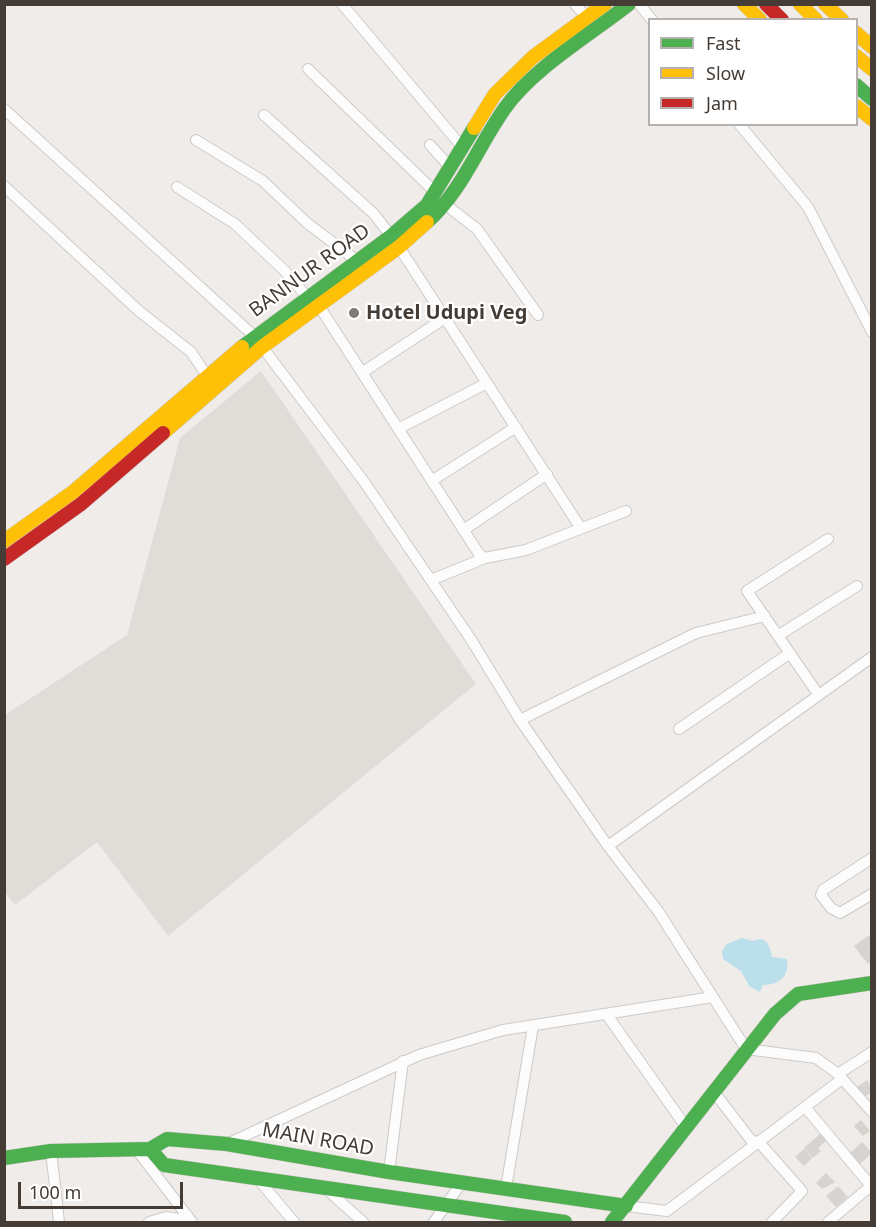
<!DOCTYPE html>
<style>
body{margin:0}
#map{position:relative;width:876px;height:1227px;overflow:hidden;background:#efece9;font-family:"Noto Sans",sans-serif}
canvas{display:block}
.frame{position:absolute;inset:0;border:6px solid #443c35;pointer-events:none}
.legend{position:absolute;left:648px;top:18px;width:210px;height:108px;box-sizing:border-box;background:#fff;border:2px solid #b4b1ae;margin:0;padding:8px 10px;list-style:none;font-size:18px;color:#443c35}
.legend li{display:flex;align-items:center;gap:12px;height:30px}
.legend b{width:30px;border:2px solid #b4b1ae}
.scale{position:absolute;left:18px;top:1182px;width:165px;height:27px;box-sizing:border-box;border:3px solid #443c35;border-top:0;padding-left:8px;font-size:18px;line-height:21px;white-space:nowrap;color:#443c35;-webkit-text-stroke:4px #fff;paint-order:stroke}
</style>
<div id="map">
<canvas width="876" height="1227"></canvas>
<div class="frame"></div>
<ul class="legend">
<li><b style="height:8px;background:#4caf50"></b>Fast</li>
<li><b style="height:8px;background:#ffc107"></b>Slow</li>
<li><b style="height:8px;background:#c62828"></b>Jam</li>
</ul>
<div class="scale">100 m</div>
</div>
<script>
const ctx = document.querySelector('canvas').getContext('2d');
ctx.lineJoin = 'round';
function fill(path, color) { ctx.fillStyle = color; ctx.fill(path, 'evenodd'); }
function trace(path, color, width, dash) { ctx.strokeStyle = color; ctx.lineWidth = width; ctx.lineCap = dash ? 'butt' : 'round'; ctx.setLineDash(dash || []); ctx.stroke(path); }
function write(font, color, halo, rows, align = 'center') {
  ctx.font = font + ' "Noto Sans",sans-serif'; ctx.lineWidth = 4.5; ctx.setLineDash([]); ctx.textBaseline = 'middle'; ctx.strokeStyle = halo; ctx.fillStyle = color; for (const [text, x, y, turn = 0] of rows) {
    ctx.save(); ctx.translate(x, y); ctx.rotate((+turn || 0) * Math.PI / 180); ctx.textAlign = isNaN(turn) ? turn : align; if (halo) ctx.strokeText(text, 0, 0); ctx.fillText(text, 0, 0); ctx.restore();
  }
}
fill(new Path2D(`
 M261,371L476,684L168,936L97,842L15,905L5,892V715L127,635L180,438Z`), '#e0dcd8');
fill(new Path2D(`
 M742,938L753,941C766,935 770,945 772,957L787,959C790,976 779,985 763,985L760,992L749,986L741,971L723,959L722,951L727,944Z`), '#bbdfeb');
const building = new Path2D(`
 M871,935L872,960L868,963L855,946Z
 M867,1081L872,1091L864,1096L858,1087Z
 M861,1121L869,1131L863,1135L855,1126Z
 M821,1134L826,1140L817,1148L820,1151L813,1157L805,1148Z
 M862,1143L871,1153L859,1164L850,1154Z
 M804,1150L811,1158L804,1165L796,1157Z
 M826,1174L834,1182L822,1188L817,1183Z
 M838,1187L847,1197L836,1206L827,1196Z`);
fill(building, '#d7d3d0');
trace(building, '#d7d3cf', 1.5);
const street = new Path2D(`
 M342,4L463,148
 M575,4L587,18
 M639,4L652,20
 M308,69L436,193
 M4,109L254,336L365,483L472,641L520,720L608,846L658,911L746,1049L816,1058L838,1074L872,1112
 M264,115L374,214L391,236
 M739,124L808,207L872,332
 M196,140L263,181L307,223L356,260
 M430,145L450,167
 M4,186L139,311L191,352L207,376
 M177,187L235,224L286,272L307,297
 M446,205L477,229L538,315
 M399,247L580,527
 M319,306L479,554L485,558L526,550L626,511
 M363,372L445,318
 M400,428L487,383
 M433,480L516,427
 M465,529L547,474
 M431,580L485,558
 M779,635L857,586
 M818,694L747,591L828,539
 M520,720L696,633L765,616
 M679,729L790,653
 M608,846L872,657
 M872,858L823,890L821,895L831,908L840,913L872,894
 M607,1015L686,1127
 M838,1074L872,1052
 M714,1092L754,1144
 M805,1107L871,1186
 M758,1141L802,1191L772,1222
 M227,1144L419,1055L503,1030L713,997
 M136,1149L192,1222
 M51,1151L59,1222
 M389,1172L403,1061
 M257,1178L294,1222
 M324,1187L363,1222
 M506,1188L533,1026
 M626,1206L667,1211L842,1079
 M149,1222L166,1217L191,1221
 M434,1222L462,1182
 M828,1222L872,1185`);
const fast = new Path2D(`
 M856,85L872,99
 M427,222C462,191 478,146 505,108C532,69 591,34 629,4
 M242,347L391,236L427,205L474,128
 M150,1149L164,1165L565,1222
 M4,1158L51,1151L150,1149L167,1139L227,1144L389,1172L626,1206
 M612,1222L775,1014L798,994L872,983`);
const slow = new Path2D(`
 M744,4L760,20
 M800,4L816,20
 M825,4L842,20
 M856,33L872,47
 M856,56L872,69
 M856,106L872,119
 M474,128L495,94L533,57L605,4
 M163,433L262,347L399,247L427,222
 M4,541L73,492L242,347`);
const jam = new Path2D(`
 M766,4L782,20
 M4,559L81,504L163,433`);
trace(street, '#cdcac7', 12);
trace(fast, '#cfc9c1', 15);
trace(slow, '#cfc9c1', 15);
trace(jam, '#cfc9c1', 15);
trace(street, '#fdfcfc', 10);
trace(fast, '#4caf50', 14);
trace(slow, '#ffc107', 14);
trace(jam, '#c62828', 14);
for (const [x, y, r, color] of [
 [354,313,6,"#807a74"]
]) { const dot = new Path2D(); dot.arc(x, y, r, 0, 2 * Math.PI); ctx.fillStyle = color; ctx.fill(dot); trace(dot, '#fff', 2); }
write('20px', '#443c35', '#fff', [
 ["BANNUR ROAD",310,271,-36],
 ["MAIN ROAD",318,1140,10]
]);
write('bold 20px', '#443c35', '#fff', [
 ["Hotel Udupi Veg",366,313]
], 'left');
</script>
